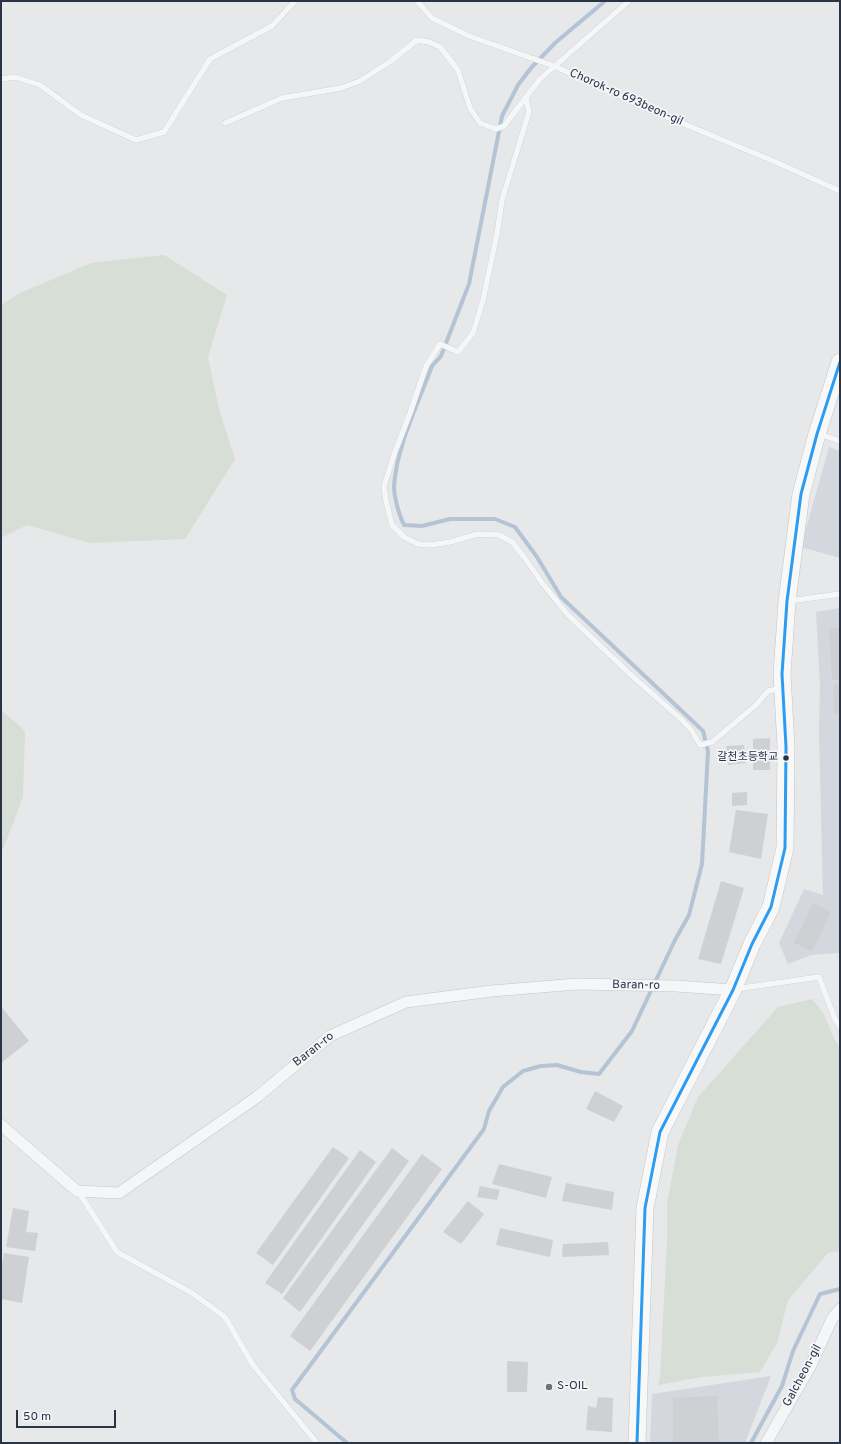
<!DOCTYPE html>
<meta charset="utf-8">
<style>
body{margin:0}
#map{position:relative;width:841px;height:1444px;overflow:hidden;background:#e6e8ea;font-family:Overpass,sans-serif}
canvas{display:block}
.frame{position:absolute;inset:0;border:2px solid #2b3445;pointer-events:none}
.scale{position:absolute;left:16px;top:1410px;width:100px;height:18px;box-sizing:border-box;border:2px solid #2b3445;border-top:0;padding-left:5px;font-size:12px;line-height:14px;white-space:nowrap;color:#2b3445;-webkit-text-stroke:3px #f4f6f9;paint-order:stroke}
</style>
<div id="map">
<canvas width="841" height="1444"></canvas>
<div class="frame"></div>
<div class="scale">50 m</div>
</div>
<script>
const ctx = document.querySelector('canvas').getContext('2d');
ctx.lineJoin = 'round';
function fill(path, color) { ctx.fillStyle = color; ctx.fill(path, 'evenodd'); }
function trace(path, color, width, dash) { ctx.strokeStyle = color; ctx.lineWidth = width; ctx.lineCap = dash ? 'butt' : 'round'; ctx.setLineDash(dash || []); ctx.stroke(path); }
function write(font, color, halo, rows, align = 'center') {
  ctx.font = font + ' Overpass,"Noto Sans KR",sans-serif'; ctx.lineWidth = 3.5; ctx.setLineDash([]); ctx.textBaseline = 'middle'; ctx.strokeStyle = halo; ctx.fillStyle = color; for (const [text, x, y, turn = 0] of rows) {
    ctx.save(); ctx.translate(x, y); ctx.rotate((+turn || 0) * Math.PI / 180); ctx.textAlign = isNaN(turn) ? turn : align; if (halo) ctx.strokeText(text, 0, 0); ctx.fillText(text, 0, 0); ctx.restore();
  }
}
fill(new Path2D(`
 M829,447L840,451V558L801,547Z
 M840,608V953L811,955L788,964L779,943L804,889L823,895L819,733L820,685L816,612Z
 M771,1376L745,1443H650L652,1394Z`), '#d4d7dd');
fill(new Path2D(`
 M164,255L227,295L208,357L219,409L235,459L185,539L90,543L27,525L1,538V305L20,293L91,263Z
 M1,710L25,731L23,797L4,847L1,850Z
 M812,999L823,1013L836,1042L840,1047V1251L828,1253L788,1300L777,1343L760,1372L702,1377L658,1385L660,1377L667,1240V1203L678,1145L698,1097L778,1007Z`), '#d6ded6');
trace(new Path2D(`
 M347,1443L295,1399L292,1390L484,1129L489,1111L503,1087L523,1071L541,1066L557,1065L581,1072L599,1074L632,1031L675,940L689,915L702,864L708,751L703,731L561,597L537,557L515,527L495,519H450L422,526L404,525C399,515 394,497 394,486C397,445 418,404 432,366L441,356L469,284L502,116L518,85L531,68L555,43L605,1
 M751,1443L782,1386L793,1351L820,1294L840,1289`), '#b4c4d5', 4);
fill(new Path2D(`
 M840,628V679L832,680L829,629Z
 M840,684V714H834L833,685Z
 M770,738V770H753V739Z
 M744,745L746,763L728,765L726,746Z
 M747,792V805L732,806V793Z
 M736,810L768,814L761,859L729,852Z
 M721,881L744,888L721,964L698,959Z
 M813,903L831,912L812,951L794,943Z
 M1,1006L29,1041L1,1063Z
 M595,1091L623,1106L614,1122L586,1109Z
 M333,1147L349,1158L273,1265L256,1253Z
 M392,1148L409,1161L300,1312L283,1298Z
 M360,1150L376,1162L282,1294L265,1283Z
 M422,1154L442,1169L310,1351L290,1336Z
 M499,1164L552,1177L546,1198L492,1184Z
 M566,1183L614,1192L612,1210L562,1201Z
 M480,1186L500,1190L497,1200L477,1197Z
 M468,1201L484,1214L461,1244L443,1232Z
 M13,1208L29,1211L26,1232L38,1233L35,1251L6,1247Z
 M500,1228L553,1240L550,1257L496,1245Z
 M608,1242L609,1255L562,1257L563,1244Z
 M4,1253L29,1257L22,1303L1,1299V1271Z
 M507,1361L528,1362L527,1392H507Z
 M717,1396L719,1443H673V1398Z
 M598,1397L613,1398L612,1432L586,1430L588,1406L596,1408Z`), '#ced0d3');
const service = new Path2D(`
 M417,1L432,18L469,36L554,66L648,109L778,163L840,191
 M1,79L15,77L40,85L81,115L136,140L164,132L210,59L272,26L295,1
 M526,97L529,112L502,200L497,234L483,300L473,333L458,352L440,344L426,366L410,413L395,452L384,486L386,501L392,525L404,537L418,544L431,545L450,542L478,534L499,535L512,542L524,557L543,584L568,615L631,675L682,720L692,731L700,745L712,742L756,705L768,691L782,688
 M225,123L282,98L341,88L360,81L391,61L417,40L429,42L440,47L458,70L470,108L480,123L496,129L504,126L540,79L629,1
 M819,434L840,441
 M789,601L840,594
 M735,989L819,977L835,1019L840,1027
 M78,1191L117,1252L192,1293L225,1317L253,1365L317,1443`);
const minor = new Path2D(`
 M1,1125L77,1191L119,1193L257,1097L330,1036L406,1002L492,991L577,984L676,986L733,990
 M766,1443L810,1367L832,1319L840,1309`);
const primary = new Path2D(`
 M637,1443L645,1208L660,1132L733,990L752,944L771,907L785,848L786,747L782,674L787,601L801,494L817,434L840,362`);
trace(service, '#c4c6c8', 6);
trace(minor, '#c4c6c8', 12);
trace(primary, '#c2c5c8', 18);
trace(service, '#f5f6f7', 5.5);
trace(minor, '#f5f6f7', 11);
trace(primary, '#f8f8f8', 17);
trace(new Path2D(`
 M637,1443L645,1208L660,1132L733,990L752,944L771,907L785,848L786,747L782,674L787,601L801,494L817,434L840,362`), '#2c9cf2', 3);
for (const [x, y, r, color] of [
 [786,758,3.5,"#2b3445"],
 [549,1387,4,"#6c737f"]
]) { const dot = new Path2D(); dot.arc(x, y, r, 0, 2 * Math.PI); ctx.fillStyle = color; ctx.fill(dot); trace(dot, '#f4f6f9', 1.5); }
write('11px', '#2b3445', '#f4f6f9', [
 ["갈천초등학교",778,758]
], 'right');
write('12px', '#2b3445', '#f4f6f9', [
 ["Chorok-ro 693beon-gil",626,98,24],
 ["Baran-ro",636,986,1],
 ["Baran-ro",314,1050,-38],
 ["Galcheon-gil",803,1376,-62]
]);
write('12px', '#2b3445', '#f4f6f9', [
 ["S-OIL",557,1387]
], 'left');
</script>
